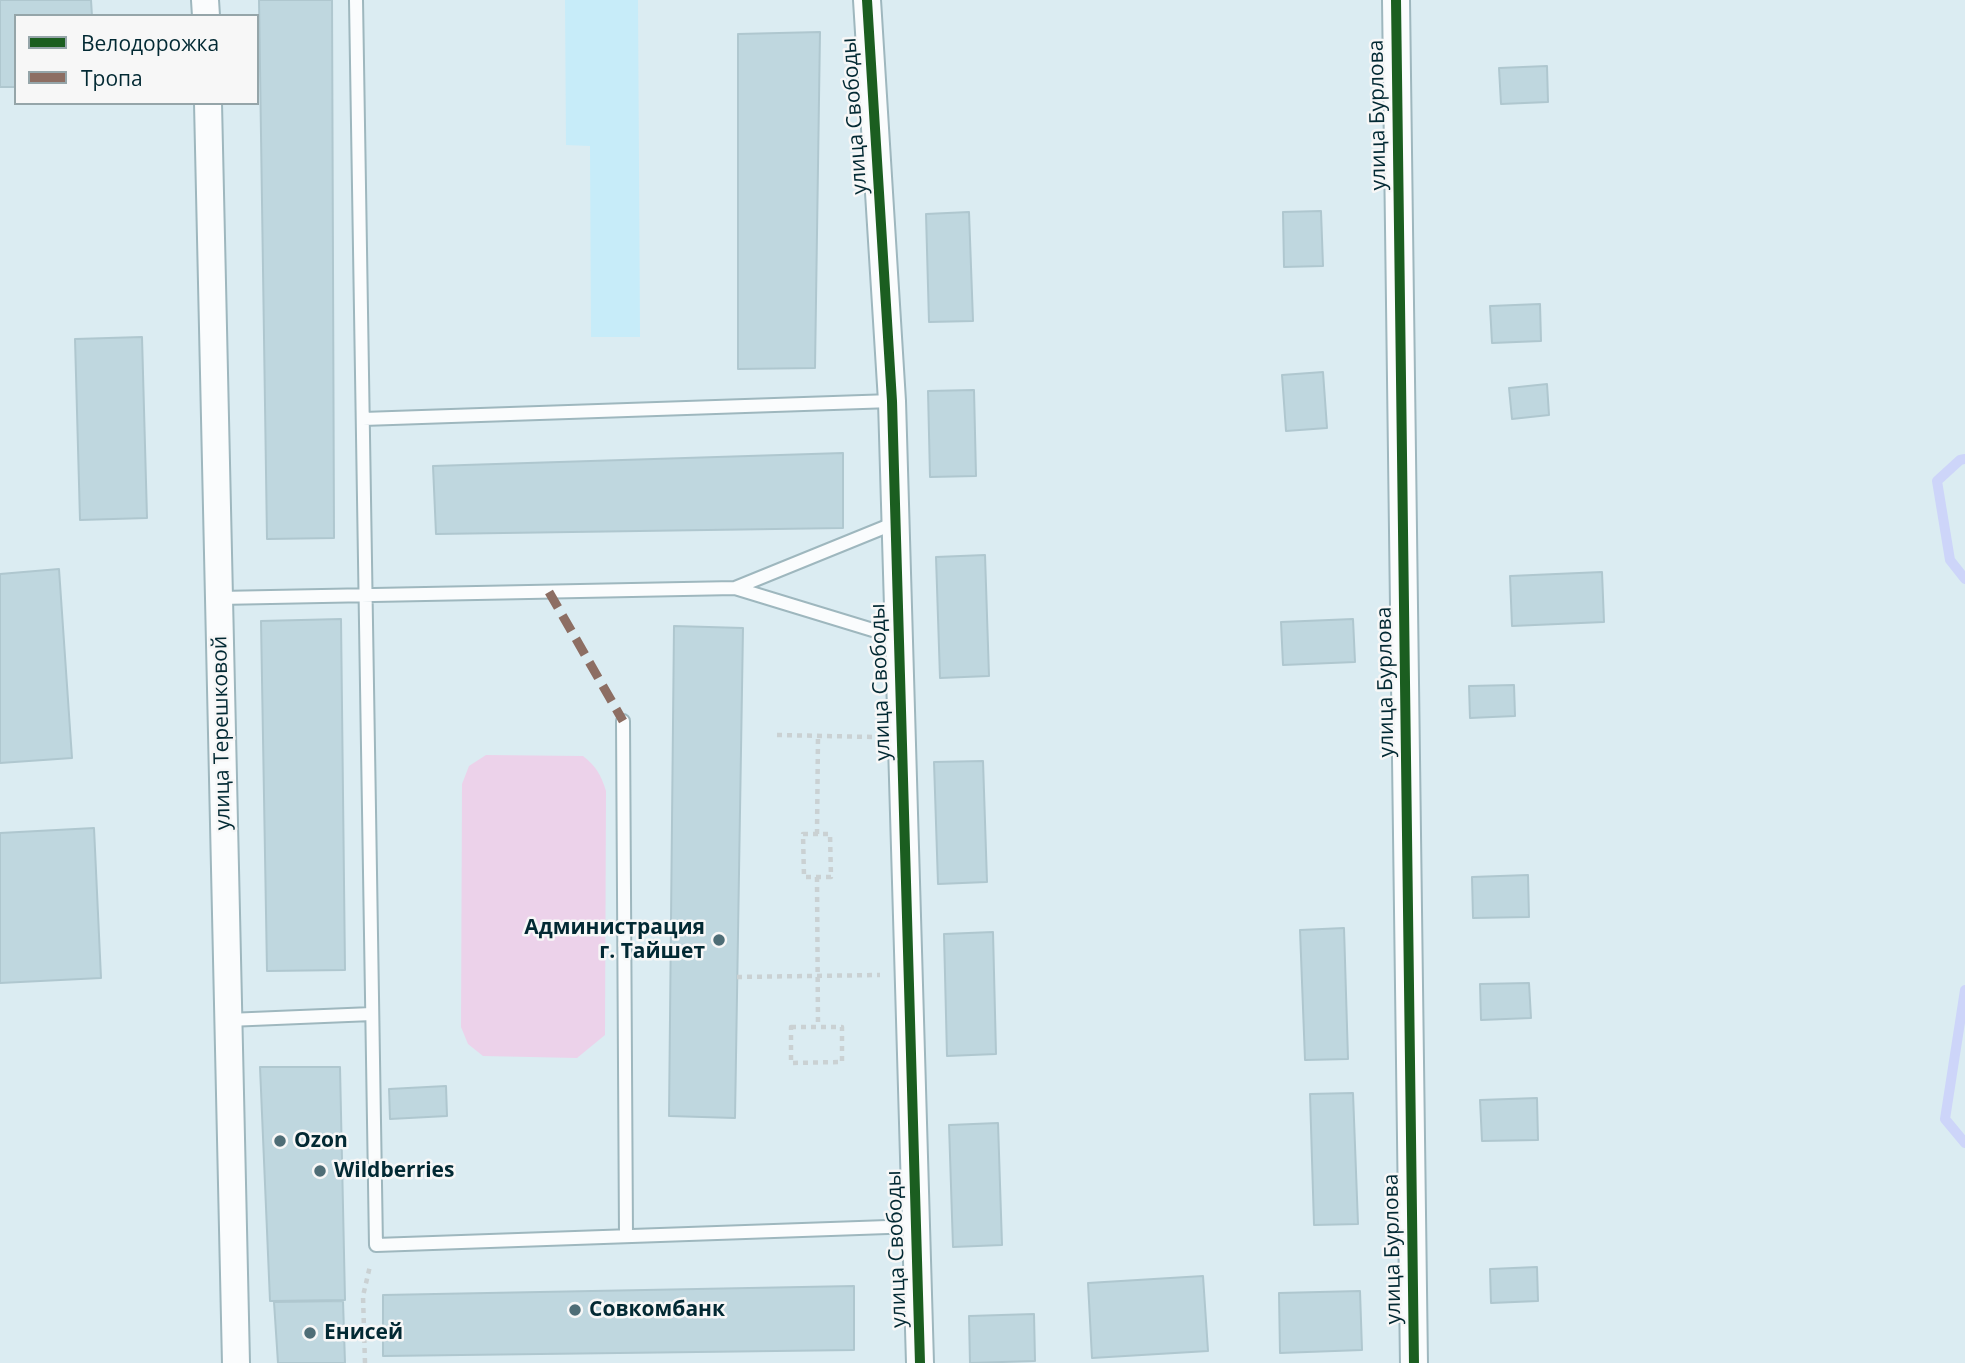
<!DOCTYPE html>
<meta charset="utf-8">
<style>
body{margin:0}
#map{position:relative;width:1965px;height:1363px;overflow:hidden;background:#dbecf2;font-family:"Open Sans",sans-serif}
canvas{display:block}
.legend{position:absolute;left:14px;top:14px;width:245px;height:91px;box-sizing:border-box;background:#f7f7f7;border:2px solid #95a5a9;margin:0;padding:9px 12px;list-style:none;font-size:21px;color:#022933}
.legend li{display:flex;align-items:center;gap:14px;height:35px}
.legend b{width:35px;border:2px solid #95a5a9}
</style>
<div id="map">
<canvas width="1965" height="1363"></canvas>
<ul class="legend">
<li><b style="height:9px;background:#1b5e20"></b>Велодорожка</li>
<li><b style="height:9px;background:#8d6e63"></b>Тропа</li>
</ul>
</div>
<script>
const ctx = document.querySelector('canvas').getContext('2d');
ctx.lineJoin = 'round';
function fill(path, color) { ctx.fillStyle = color; ctx.fill(path, 'evenodd'); }
function trace(path, color, width, dash) { ctx.strokeStyle = color; ctx.lineWidth = width; ctx.lineCap = dash ? 'butt' : 'round'; ctx.setLineDash(dash || []); ctx.stroke(path); }
function write(font, color, halo, rows, align = 'center') {
  ctx.font = font + ' "Open Sans",sans-serif'; ctx.lineWidth = 5; ctx.setLineDash([]); ctx.textBaseline = 'middle'; ctx.strokeStyle = halo; ctx.fillStyle = color; for (const [text, x, y, turn = 0] of rows) {
    ctx.save(); ctx.translate(x, y); ctx.rotate((+turn || 0) * Math.PI / 180); ctx.textAlign = isNaN(turn) ? turn : align; if (halo) ctx.strokeText(text, 0, 0); ctx.fillText(text, 0, 0); ctx.restore();
  }
}
fill(new Path2D(`
 M565,0H638L640,337H591L590,146L566,145Z`), '#c7ecf9');
fill(new Path2D(`
 M486,755L583,756C596,766 601,775 606,791L605,1035L577,1058L483,1056L468,1044L461,1027L462,784L469,766Z`), '#ecd2ea');
trace(new Path2D(`
 M1965,459L1960,460L1937,481L1950,560L1965,579
 M1965,990L1945,1119L1965,1143`), '#cdd5f9', 10);
const building = new Path2D(`
 M0,0H91L92,16H16V87H0Z
 M259,0H332L334,538L267,539Z
 M820,32L815,368L738,369V34Z
 M1547,66L1548,102L1501,104L1499,68Z
 M1321,211L1323,266L1284,267L1283,212Z
 M969,212L973,321L929,322L926,214Z
 M1540,304L1541,341L1492,343L1490,306Z
 M142,337L147,518L80,520L75,339Z
 M1323,372L1327,428L1286,431L1282,375Z
 M1547,384L1549,415L1512,419L1509,388Z
 M974,390L976,476L930,477L928,391Z
 M843,453V528L436,534L433,466Z
 M985,555L989,676L940,678L936,557Z
 M59,569L72,758L0,763V574Z
 M1602,572L1604,622L1512,626L1510,576Z
 M341,619L345,970L267,971L261,621Z
 M1353,619L1355,662L1283,665L1281,622Z
 M674,626L743,628L735,1118L669,1116Z
 M1514,685L1515,716L1470,718L1469,686Z
 M983,761L987,882L938,884L934,762Z
 M94,828L101,978L0,983V833Z
 M1528,875L1529,917L1473,918L1472,877Z
 M1344,928L1348,1059L1305,1060L1300,930Z
 M993,932L996,1054L947,1056L944,934Z
 M1529,983L1531,1018L1481,1020L1480,984Z
 M260,1067H340L345,1300L270,1301Z
 M446,1086L447,1116L390,1119L389,1089Z
 M1353,1093L1358,1224L1314,1225L1310,1094Z
 M1537,1098L1538,1140L1482,1141L1480,1100Z
 M998,1123L1002,1245L953,1247L949,1125Z
 M1537,1267L1538,1301L1491,1303L1490,1269Z
 M1203,1276L1208,1351L1092,1358L1088,1283Z
 M854,1286V1350L383,1356V1295Z
 M1360,1291L1362,1350L1280,1353L1279,1293Z
 M343,1301L345,1363H278L274,1302Z
 M1034,1314L1035,1361L970,1363L969,1316Z`);
fill(building, '#bfd7df');
trace(building, '#afc7cf', 2);
const service = new Path2D(`
 M356,0L376,1245L916,1226
 M363,419L892,401
 M735,588L899,638
 M219,598L735,588L895,523
 M623,721L626,1236
 M228,1020L372,1014`);
const minor = new Path2D(`
 M205,0L206,16
 M867,0L892,401L920,1363
 M1396,0L1414,1363
 M208,103L236,1363`);
trace(service, '#9eb7be', 16);
trace(minor, '#9eb7be', 30);
trace(new Path2D(`
 M777,735L874,737
 M803,834H830L831,877H804Z
 M817,834L818,736
 M817,877L818,1027
 M737,977L880,975
 M791,1027H842V1062L791,1063Z
 M365,1363L363,1296L370,1266`), '#cad1d3', 4.5, [5, 5]);
trace(service, '#fafcfd', 12);
trace(minor, '#fafcfd', 26);
trace(new Path2D(`
 M549,592L623,721`), '#8d6e63', 9, [18, 9]);
trace(new Path2D(`
 M867,0L892,401L920,1363
 M1396,0L1414,1363`), '#1b5e20', 10);
for (const [x, y, r, color] of [
 [719,940,7,"#4e6d76"],
 [280,1141,7,"#4e6d76"],
 [320,1171,7,"#4e6d76"],
 [575,1310,7,"#4e6d76"],
 [310,1333,7,"#4e6d76"]
]) { const dot = new Path2D(); dot.arc(x, y, r, 0, 2 * Math.PI); ctx.fillStyle = color; ctx.fill(dot); trace(dot, '#f7f7f7', 2.5); }
write('21px', '#022933', '#f7f7f7', [
 ["улица Бурлова",1378,115,-91],
 ["улица Свободы",855,116,-94],
 ["улица Свободы",881,682,-92],
 ["улица Бурлова",1386,682,-91],
 ["улица Терешковой",222,733,-91],
 ["улица Свободы",897,1249,-92],
 ["улица Бурлова",1393,1249,-91]
]);
write('bold 21px', '#022933', '#f7f7f7', [
 ["Администрация",705,928,"right"],
 ["г. Тайшет",705,952,"right"],
 ["Ozon",294,1141],
 ["Wildberries",334,1171],
 ["Совкомбанк",589,1310],
 ["Енисей",324,1333]
], 'left');
</script>
